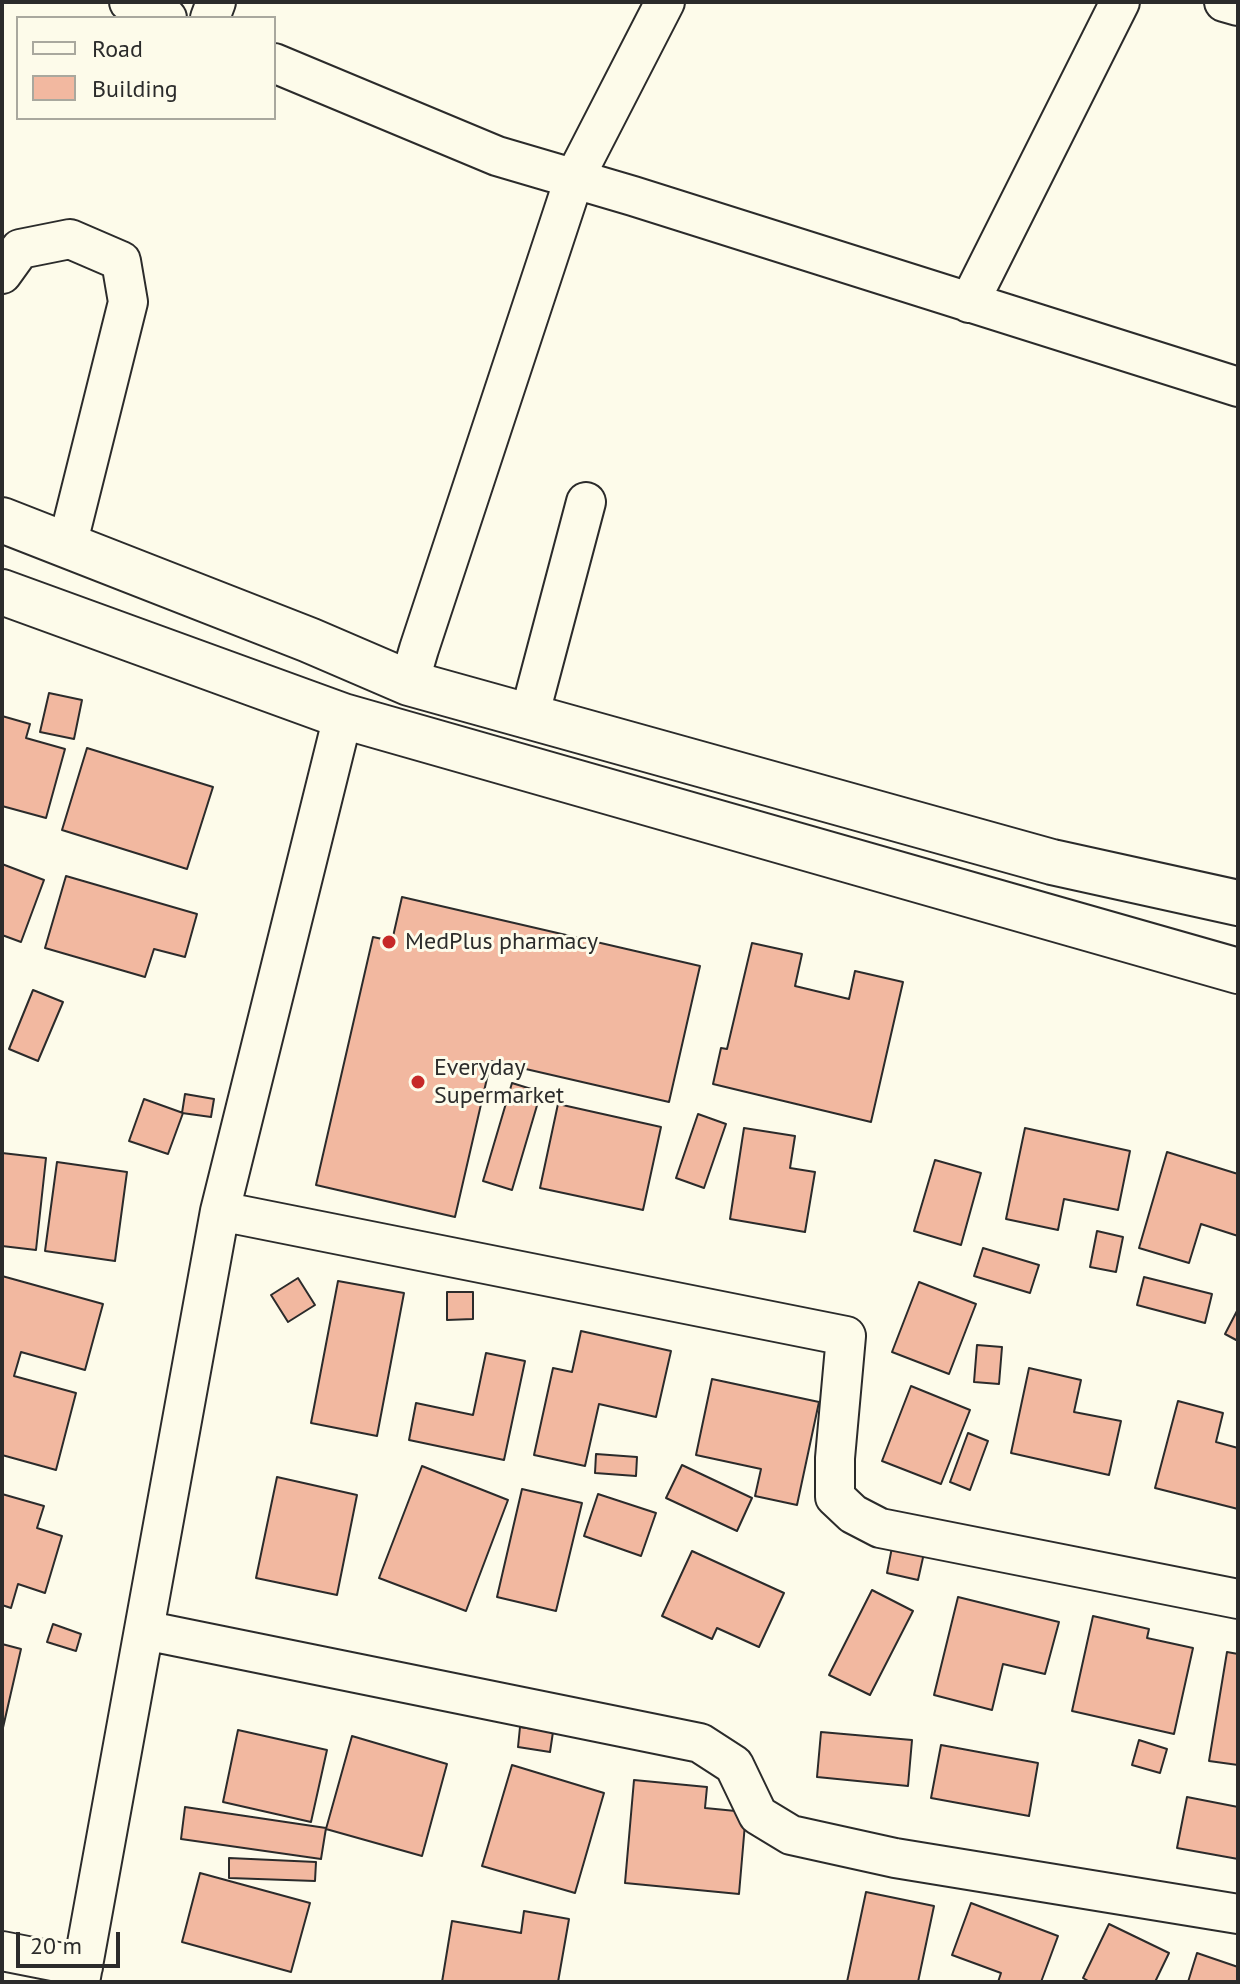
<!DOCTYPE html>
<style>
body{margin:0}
#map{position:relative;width:1240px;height:1984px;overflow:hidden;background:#fdfbea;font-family:"PT Sans",sans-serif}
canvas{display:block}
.frame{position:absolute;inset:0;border:4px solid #2b2b2b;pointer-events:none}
.legend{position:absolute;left:16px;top:16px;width:260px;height:104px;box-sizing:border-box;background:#fdfbea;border:2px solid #a9a89e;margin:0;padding:10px 14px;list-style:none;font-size:24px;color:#2b2b2b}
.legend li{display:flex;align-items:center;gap:16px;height:40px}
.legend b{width:40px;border:2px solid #a9a89e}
.scale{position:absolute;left:16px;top:1932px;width:104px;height:36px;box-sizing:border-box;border:4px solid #2b2b2b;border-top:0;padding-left:10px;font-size:24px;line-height:28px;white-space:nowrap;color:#2b2b2b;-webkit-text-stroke:6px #fdfbea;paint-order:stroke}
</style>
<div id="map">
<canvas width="1240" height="1984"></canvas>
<div class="frame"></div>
<ul class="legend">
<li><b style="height:10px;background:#fdfbea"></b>Road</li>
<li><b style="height:22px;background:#f2b8a0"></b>Building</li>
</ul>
<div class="scale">20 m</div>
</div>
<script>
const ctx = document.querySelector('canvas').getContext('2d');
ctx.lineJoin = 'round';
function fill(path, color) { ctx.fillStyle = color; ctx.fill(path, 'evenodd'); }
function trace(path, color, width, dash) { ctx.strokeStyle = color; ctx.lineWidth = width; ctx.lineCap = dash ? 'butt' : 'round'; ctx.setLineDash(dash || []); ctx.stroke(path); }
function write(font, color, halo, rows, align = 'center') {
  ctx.font = font + ' "PT Sans",sans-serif'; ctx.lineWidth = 6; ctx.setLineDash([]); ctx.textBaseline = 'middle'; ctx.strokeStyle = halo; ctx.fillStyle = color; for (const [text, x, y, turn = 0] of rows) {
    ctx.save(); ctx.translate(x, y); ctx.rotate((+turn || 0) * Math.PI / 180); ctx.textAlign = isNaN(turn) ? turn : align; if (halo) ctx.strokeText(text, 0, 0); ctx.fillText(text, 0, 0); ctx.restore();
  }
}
const building = new Path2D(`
 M49,693L82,700L74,739L40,732Z
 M2,716L30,724L26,738L65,749L46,818L2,806Z
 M87,748L213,787L187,869L62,830Z
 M2,864L44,880L21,942L2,935Z
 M66,876L197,914L185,957L154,949L145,977L45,948Z
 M402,897L700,966L669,1102L491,1061L455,1217L316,1185L373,937L392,941Z
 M752,943L802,954L795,986L849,999L855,971L903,982L871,1122L713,1084L721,1048L727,1049Z
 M33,990L63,1002L38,1061L9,1049Z
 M512,1083L541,1092L512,1190L483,1181Z
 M185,1094L214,1099L211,1117L182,1113Z
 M144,1099L183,1113L168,1154L129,1141Z
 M558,1104L661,1127L643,1210L540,1188Z
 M698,1114L726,1124L704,1188L676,1178Z
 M744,1128L795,1136L790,1168L815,1172L805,1232L730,1219Z
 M1025,1128L1130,1151L1118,1210L1064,1199L1058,1230L1006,1219Z
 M1167,1152L1238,1174V1236L1201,1224L1189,1263L1139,1248Z
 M2,1153L46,1158L36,1250L2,1246Z
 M935,1160L981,1173L961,1245L914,1231Z
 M57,1162L127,1172L115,1261L45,1251Z
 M1097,1231L1123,1237L1116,1272L1090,1267Z
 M983,1248L1039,1265L1030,1293L974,1276Z
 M2,1276L103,1304L85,1370L21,1352L14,1376L76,1393L56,1470L2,1455Z
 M1144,1277L1212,1294L1205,1323L1137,1305Z
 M298,1278L315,1305L288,1322L271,1295Z
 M338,1281L404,1293L377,1436L311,1423Z
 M919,1282L976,1304L949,1374L892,1352Z
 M447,1292H473V1319L447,1320Z
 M1238,1309V1341L1225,1334Z
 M581,1331L671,1351L656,1417L599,1404L585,1466L534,1455L553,1368L572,1372Z
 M977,1345L1002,1347L999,1384L974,1382Z
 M486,1353L525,1361L504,1460L409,1440L416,1403L473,1415Z
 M1029,1368L1081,1380L1074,1412L1121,1421L1109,1475L1011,1453Z
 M712,1379L819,1402L797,1505L755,1496L761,1469L696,1455Z
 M911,1386L970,1410L941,1484L882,1461Z
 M1178,1401L1223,1413L1216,1442L1238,1448V1509L1155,1488Z
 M968,1433L988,1441L970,1490L950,1482Z
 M596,1454L637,1457L636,1476L595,1473Z
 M682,1465L752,1498L737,1531L666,1498Z
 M422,1466L508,1500L466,1611L379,1578Z
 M277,1477L357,1495L337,1595L256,1578Z
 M522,1489L582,1503L556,1611L497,1597Z
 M2,1494L44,1506L37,1528L62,1536L45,1593L18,1584L11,1608L2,1605Z
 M598,1494L656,1513L641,1556L584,1536Z
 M894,1537L926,1544L918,1580L887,1573Z
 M692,1551L784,1593L759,1647L717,1628L712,1639L662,1616Z
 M872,1590L913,1611L870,1695L829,1675Z
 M958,1597L1059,1622L1045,1674L1003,1664L992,1710L934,1695Z
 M1093,1616L1149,1629L1147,1638L1193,1648L1174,1734L1072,1711Z
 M53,1624L81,1634L76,1651L47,1642Z
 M2,1644L21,1649L2,1732Z
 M1227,1652L1238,1654V1765L1209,1761Z
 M520,1727L553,1732L550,1752L518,1747Z
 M238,1730L327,1750L311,1822L223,1802Z
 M821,1732L912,1740L908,1786L817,1777Z
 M352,1736L447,1764L422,1856L326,1829Z
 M1139,1740L1167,1749L1160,1773L1132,1765Z
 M941,1745L1038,1763L1029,1816L931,1798Z
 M512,1765L604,1793L575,1893L482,1866Z
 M634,1780L707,1787L705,1808L746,1812L739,1894L625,1883Z
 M1187,1797L1238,1807V1859L1177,1848Z
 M185,1807L326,1828L321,1859L181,1839Z
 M229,1858L316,1862L315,1881L229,1878Z
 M200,1873L310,1903L291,1972L182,1942Z
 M866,1892L934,1906L918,1982H847Z
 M971,1903L1058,1936L1041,1982H998L1001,1973L952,1955Z
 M524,1911L569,1919L558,1982H442L452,1921L521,1933Z
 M1109,1924L1169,1953L1155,1982H1090L1083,1978Z
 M1197,1953L1238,1967V1982H1188Z`);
fill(building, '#f2b8a0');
trace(building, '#2b2b2b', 2);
const minor = new Path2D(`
 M129,2L167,18
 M1224,2L1238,6
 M210,18L216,2
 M274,63L497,156L633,196L1238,387
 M2,274L20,249L70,239L121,261L128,302L67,546
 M969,303L1120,2
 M409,683L419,649L574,179L665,2
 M529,717L586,502
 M220,1211L846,1336L835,1458V1497L853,1514L880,1528L1238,1599
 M144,1630L700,1743L734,1765L758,1815L791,1835L895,1858L1238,1914
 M2,1951L83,1967
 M80,1982L220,1211L343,716`);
const major = new Path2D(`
 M2,520L309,640L409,683L1052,862L1238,903
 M2,592L343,716L1238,971`);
trace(minor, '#2b2b2b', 42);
trace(major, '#2b2b2b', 48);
trace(minor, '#fdfbea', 38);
trace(major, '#fdfbea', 44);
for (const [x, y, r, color] of [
 [389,942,8,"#c62828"],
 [418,1082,8,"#c62828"]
]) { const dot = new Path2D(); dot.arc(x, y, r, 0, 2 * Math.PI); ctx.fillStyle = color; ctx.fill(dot); trace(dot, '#fdfbea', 3); }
write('24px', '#2b2b2b', '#fdfbea', [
 ["MedPlus pharmacy",405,942],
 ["Everyday",434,1068],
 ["Supermarket",434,1096]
], 'left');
</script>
